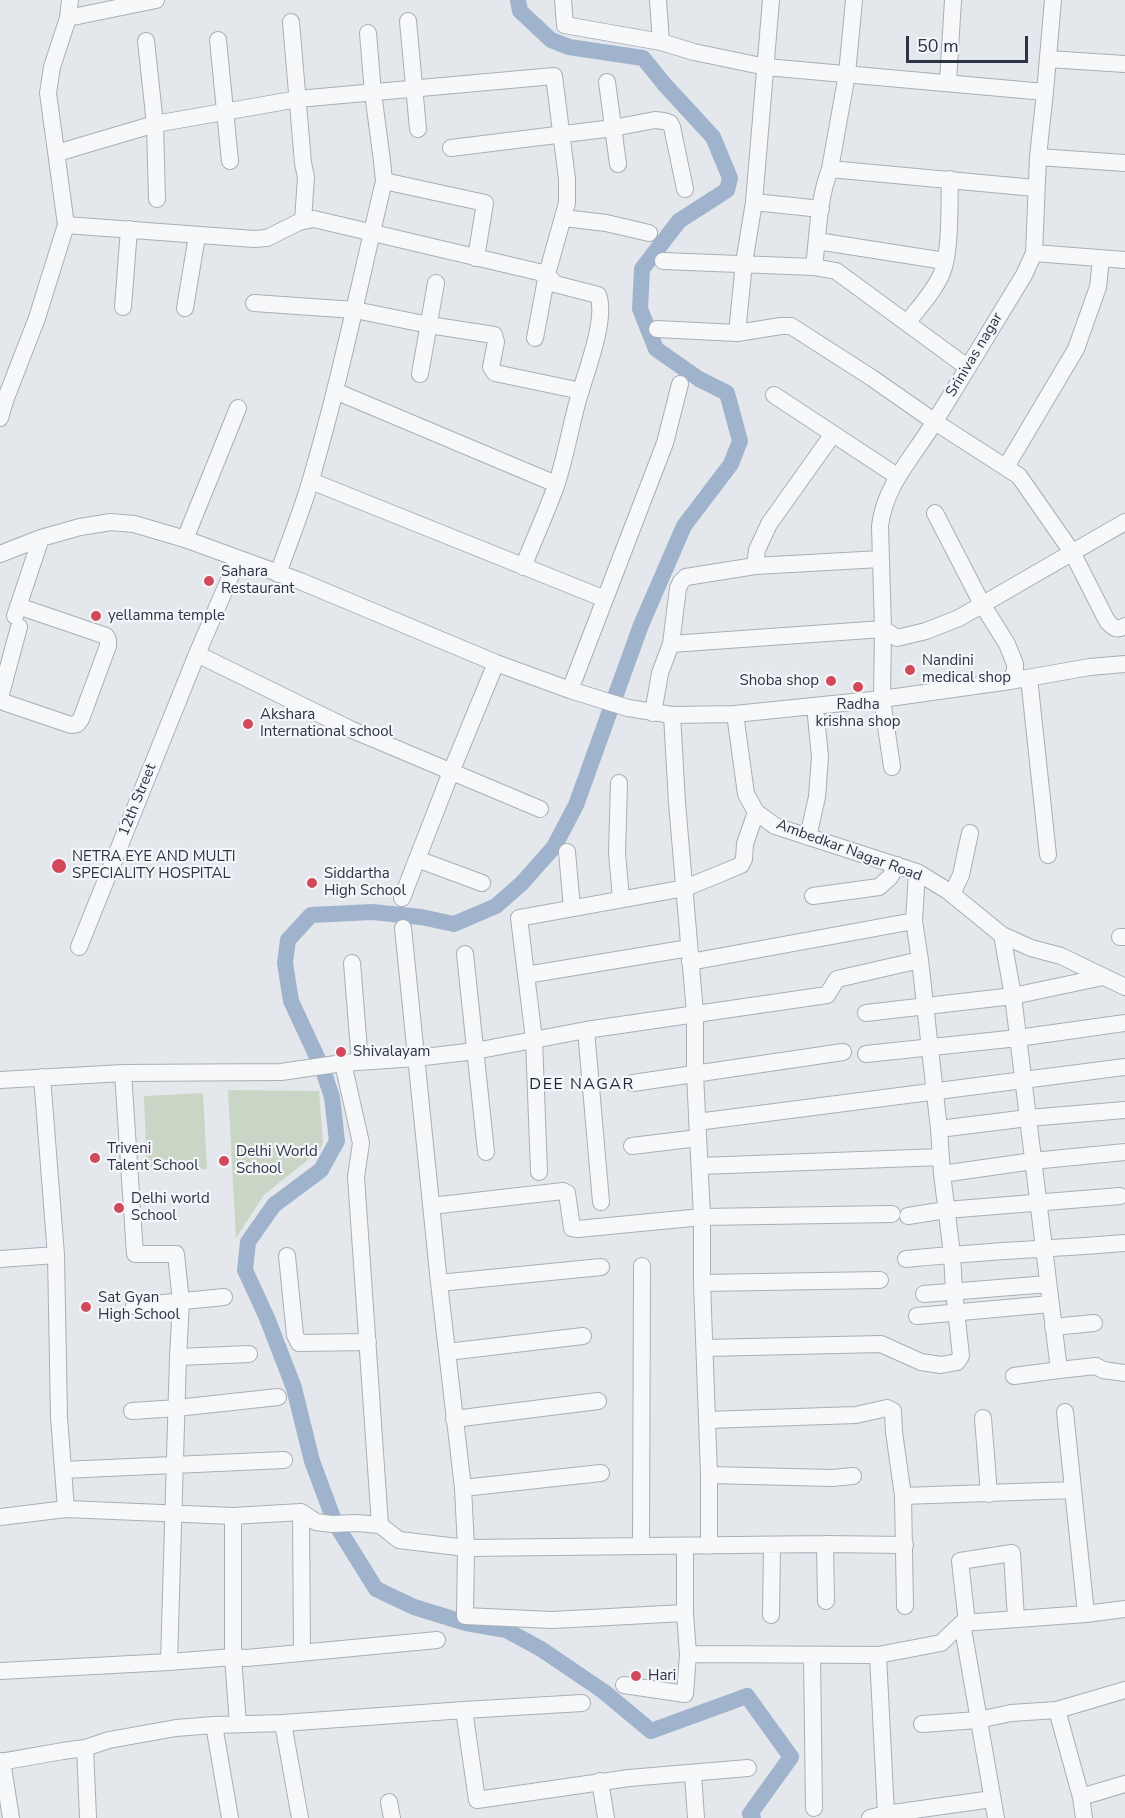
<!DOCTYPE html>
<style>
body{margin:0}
#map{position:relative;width:1125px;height:1818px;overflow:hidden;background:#e4e7ec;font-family:"Nunito Sans",sans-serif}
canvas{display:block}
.scale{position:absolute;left:906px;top:36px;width:122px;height:27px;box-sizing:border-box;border:3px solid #2b3445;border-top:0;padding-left:8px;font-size:18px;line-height:21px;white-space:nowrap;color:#2b3445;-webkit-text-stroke:4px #f4f6f9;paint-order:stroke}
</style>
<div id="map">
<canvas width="1125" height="1818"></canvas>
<div class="scale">50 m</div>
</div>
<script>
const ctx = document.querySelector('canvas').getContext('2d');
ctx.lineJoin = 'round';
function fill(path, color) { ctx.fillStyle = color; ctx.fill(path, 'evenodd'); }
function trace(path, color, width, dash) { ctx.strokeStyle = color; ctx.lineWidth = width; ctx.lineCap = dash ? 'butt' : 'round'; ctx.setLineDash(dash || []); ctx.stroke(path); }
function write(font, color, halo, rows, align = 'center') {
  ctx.font = font + ' "Nunito Sans",sans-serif'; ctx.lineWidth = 4.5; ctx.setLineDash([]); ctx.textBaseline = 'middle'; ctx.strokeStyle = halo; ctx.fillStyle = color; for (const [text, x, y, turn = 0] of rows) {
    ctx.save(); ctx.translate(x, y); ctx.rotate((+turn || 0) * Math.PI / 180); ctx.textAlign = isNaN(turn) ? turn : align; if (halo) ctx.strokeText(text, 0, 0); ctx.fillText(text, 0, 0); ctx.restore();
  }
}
fill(new Path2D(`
 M228,1090L319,1091L323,1142L320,1150L264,1195L236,1238Z
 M203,1093L207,1169L147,1172L144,1096Z`), '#c9d6c5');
trace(new Path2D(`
 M518,0L520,11L551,40L569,47L643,58L665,85L713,137L730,178L727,190L679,221L642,269L640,309L656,349L699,379L727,393L740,441L731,464L684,526L641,625L576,805L554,847L522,883L496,906L454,924L421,917L372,912L311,915L288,940L285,963L291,1001L323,1070L332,1097L337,1141L321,1170L274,1205L248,1242L245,1270L267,1318L294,1388L312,1461L335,1523L376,1589L414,1607L466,1623L506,1630L541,1649L603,1691L651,1731L747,1696L791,1757L750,1814L753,1818`), '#9fb4cc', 16);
const minor = new Path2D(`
 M563,0L565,25L661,42L694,52L766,67L1045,92
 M658,0L661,42
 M854,0L847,74L830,169L1035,188
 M68,18L156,0
 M408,21L418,129
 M291,22L303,163L306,177L303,221
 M218,40L230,161
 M146,41L155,124L157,199
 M1048,59L1125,64
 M607,82L618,164
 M948,82L953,0
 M451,148L613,128L655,120L664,121L670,123L672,127L685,189
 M57,153L155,124L298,99L554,76L567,179V203L547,274L535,338
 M1038,157L1125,163
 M830,169C818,200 818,235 814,267L836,271L967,367
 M384,181L485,203L476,258
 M754,202L821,209
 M564,218L606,223L649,233
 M66,225L254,239L267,238L299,222L314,219L547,274L555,284L598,295C607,317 587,370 580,393C571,423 566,456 556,486C546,513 534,540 523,567
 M817,241L945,261
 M1034,253L1125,260
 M663,261L814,267
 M254,303L355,310L429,325L494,335L496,342L491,367L495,373L581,391
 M123,307L129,229
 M185,308L197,236
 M907,323C919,307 934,292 942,273C951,251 949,204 950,179
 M657,329L737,333L781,326H791L872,378L935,422L1019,476L1072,552L1107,621C1114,628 1116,631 1125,626
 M737,333L744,263L754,202L771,0
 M420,374L436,283
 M335,391L556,484
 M774,395L897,476
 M0,418L6,398L37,318L66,225L48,93L52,67L68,18L70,0
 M1006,467L1076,349L1098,287L1101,259
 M311,481L605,599
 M935,513L982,604L1007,644L1015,664V671L1010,681
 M185,539L238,408
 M0,554L41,538L80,527L111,522L134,524L185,539L300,581L496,663L570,690L628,708L672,715L735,714L882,699L1010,681L1090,667L1125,664
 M238,559L197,654L350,729L540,809
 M755,566L757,550L769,524L833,434
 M278,574C289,542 302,511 311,479C340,381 360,281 384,181L382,161L373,93L368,33
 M18,606L106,636L108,640V646L81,719L77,724L71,725L6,703L1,700V694L19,627
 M15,616L41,538
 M671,644L883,629L897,638L926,631L959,618L1125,522
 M1029,678L1048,855
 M570,690L665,443L680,384
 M653,713L660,673L671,644L678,588L681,582L686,577L755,566L880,559
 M735,714L746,794L756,812L775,826L917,872L948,891L1002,935L1031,948L1061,956L1125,987
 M672,715L677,803L695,1013V1074L702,1217V1283L709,1475V1546
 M892,767L882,699L883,629L880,526C885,484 914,456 935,421C965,373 994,324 1024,275L1034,253L1038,157L1045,92L1053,0
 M619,783L617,853L621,899
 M808,837L817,797L820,757L815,706
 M567,852L572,908
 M417,859L482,883
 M952,894L961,875L970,833
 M813,896L879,887L890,877L897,865
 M402,898L451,772L496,663
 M403,928L439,1283L463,1488L466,1548L465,1616L552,1620L685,1613
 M1002,935L1013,996L1059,1370L1096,1366L1103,1370L1125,1373
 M1120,937H1125
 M79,947L197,654
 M465,954L486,1152
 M690,962L914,921
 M352,963L360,1062
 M526,975L689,948
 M866,1013L1013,996L1103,977
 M586,1030L601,1202
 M866,1054L1018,1038L1125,1023
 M343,1063L361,1143L356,1177L380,1525
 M123,1073L135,1254H176L181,1302L178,1357L169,1662
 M42,1077L56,1255L59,1417L66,1509L233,1516L301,1512L316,1522L332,1524L357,1523L380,1525L399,1540L466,1548L825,1544L905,1545
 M0,1080L123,1073L281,1072L343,1063L416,1058L475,1051L586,1030L827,995L837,979L920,960
 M633,1083L843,1052
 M697,1122L1125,1067
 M939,1129L1028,1118L1125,1110
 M632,1146L698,1138
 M700,1166L941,1157
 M539,1172L534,1039L519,918L685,888L722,873L741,865L744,859L745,844L756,812
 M942,1174L1033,1161L1125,1152
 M431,1206L563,1191L567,1193L572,1228L578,1229L702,1217L892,1214
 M908,1216L946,1210L1120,1196
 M287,1256L295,1335L299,1343L368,1342
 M0,1259L56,1255
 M906,1259C979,1251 1052,1249 1125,1243
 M439,1283L601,1267
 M702,1283L880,1280
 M924,1294L1048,1284
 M134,1306L224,1297
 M917,1316L1050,1304
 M1053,1327L1094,1323
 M705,1348L881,1344L921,1362L941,1365L957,1362L961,1356L954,1291L952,1254L942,1174L939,1129L920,960L914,921L917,872
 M447,1352L583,1336
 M178,1357L249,1354
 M1014,1376L1059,1370
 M132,1411L177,1408L278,1397
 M1065,1412L1086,1614
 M983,1418L989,1494
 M454,1419L598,1401
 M707,1420L856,1415L887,1408L893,1411L894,1432L903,1496L905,1606
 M63,1470L284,1460
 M709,1475L832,1478L853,1476
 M463,1488L601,1473
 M903,1496L1073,1490
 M301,1512L302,1652
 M233,1516V1657L238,1724
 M0,1517L66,1509
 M825,1544L826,1601
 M641,1546L642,1266
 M771,1615L772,1546
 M962,1623L996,1818
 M967,1623L960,1561L1012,1553L1016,1619
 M688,1654L878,1655L941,1643L962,1623L1086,1614L1125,1609
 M812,1655L814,1808
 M878,1655L886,1814
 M0,1671L169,1662L233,1657L247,1658L437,1640
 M624,1685L685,1694L688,1654L685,1613V1546
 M464,1710L477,1800L629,1778L748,1768
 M1057,1710L1081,1797L1084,1818
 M283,1723L300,1818
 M922,1724L978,1720L1011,1713L1057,1710L1125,1690
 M214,1725L230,1818
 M85,1748L88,1817
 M2,1761L11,1818
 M0,1762L63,1751L85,1748L109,1740L176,1728L214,1725L283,1723L464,1710L582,1703
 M693,1774L696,1818
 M600,1781L606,1818
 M1081,1797L1125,1784
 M389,1802L392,1818
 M870,1818L886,1814L992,1799`);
trace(minor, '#a9aeb7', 18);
trace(minor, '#f7f8fa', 16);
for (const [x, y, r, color] of [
 [209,581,6,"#d1495b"],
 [96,616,6,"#d1495b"],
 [910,670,6,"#d1495b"],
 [831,681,6,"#d1495b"],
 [858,687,6,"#d1495b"],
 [248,724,6,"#d1495b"],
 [59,866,8,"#d1495b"],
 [312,883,6,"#d1495b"],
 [341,1052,6,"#d1495b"],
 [95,1158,6,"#d1495b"],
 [224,1161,6,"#d1495b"],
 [119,1208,6,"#d1495b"],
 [86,1307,6,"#d1495b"],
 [636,1676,6,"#d1495b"]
]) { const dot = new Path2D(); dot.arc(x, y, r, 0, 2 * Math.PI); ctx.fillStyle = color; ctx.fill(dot); trace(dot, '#f4f6f9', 2); }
write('15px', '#2b3445', '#f4f6f9', [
 ["Srinivas nagar",975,355,-59],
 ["12th Street",138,800,-68],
 ["Ambedkar Nagar Road",849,851,20]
]);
write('15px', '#2b3445', '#f4f6f9', [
 ["Sahara",221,572],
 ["Restaurant",221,589],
 ["yellamma temple",108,616],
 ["Nandini",922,661],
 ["medical shop",922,678],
 ["Shoba shop",819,681,"right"],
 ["Radha",858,705,"center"],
 ["krishna shop",858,722,"center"],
 ["Akshara",260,715],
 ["International school",260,732],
 ["NETRA EYE AND MULTI",72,857],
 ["SPECIALITY HOSPITAL",72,874],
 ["Siddartha",324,874],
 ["High School",324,891],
 ["Shivalayam",353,1052],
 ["Triveni",107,1149],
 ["Talent School",107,1166],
 ["Delhi World",236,1152],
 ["School",236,1169],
 ["Delhi world",131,1199],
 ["School",131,1216],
 ["Sat Gyan",98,1298],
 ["High School",98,1315],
 ["Hari",648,1676]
], 'left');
ctx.letterSpacing = '1.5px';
write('16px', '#1d2536', '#f4f6f9', [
 ["DEE NAGAR",582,1085]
]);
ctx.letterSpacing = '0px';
</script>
